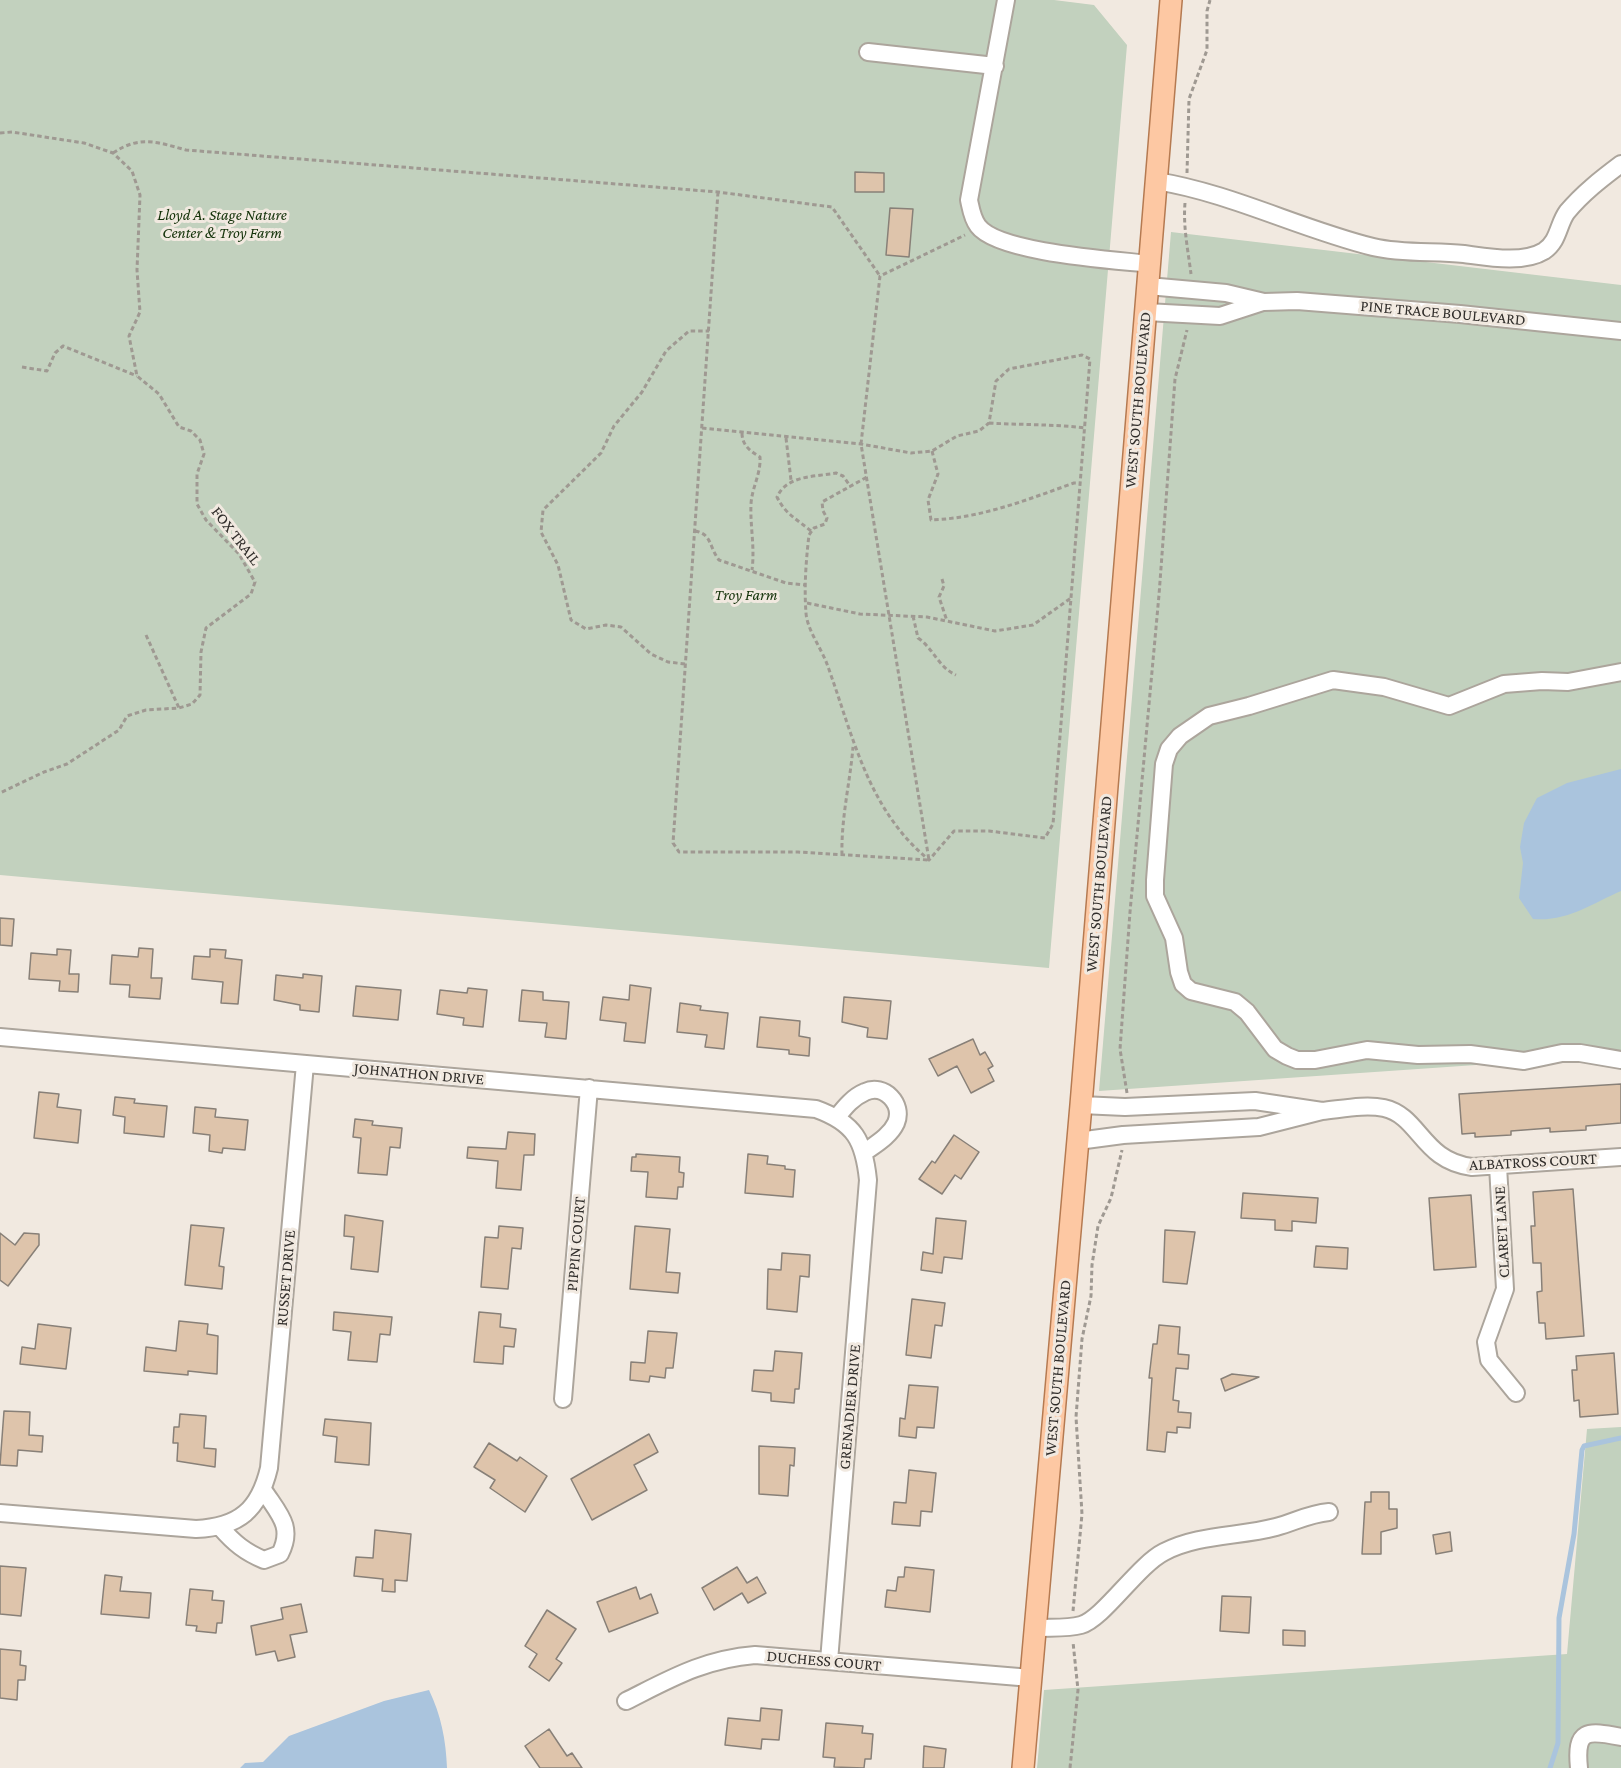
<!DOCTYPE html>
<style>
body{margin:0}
canvas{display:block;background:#f1e9e0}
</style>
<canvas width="1621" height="1768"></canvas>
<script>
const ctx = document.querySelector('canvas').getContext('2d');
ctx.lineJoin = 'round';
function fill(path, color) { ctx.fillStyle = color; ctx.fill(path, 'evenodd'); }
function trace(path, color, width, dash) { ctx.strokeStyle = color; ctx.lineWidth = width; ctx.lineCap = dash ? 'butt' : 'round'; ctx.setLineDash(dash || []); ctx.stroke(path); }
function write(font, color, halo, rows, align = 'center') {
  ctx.font = font + ' "Crimson Pro",serif'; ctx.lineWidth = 6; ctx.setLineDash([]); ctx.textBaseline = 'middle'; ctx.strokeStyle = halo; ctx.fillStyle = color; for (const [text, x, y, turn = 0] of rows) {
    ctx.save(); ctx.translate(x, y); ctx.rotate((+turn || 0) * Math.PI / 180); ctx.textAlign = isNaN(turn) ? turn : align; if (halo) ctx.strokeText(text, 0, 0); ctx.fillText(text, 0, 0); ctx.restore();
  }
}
fill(new Path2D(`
 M0,0H1054L1094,5L1127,45L1049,968L0,875Z
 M1171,232L1621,285V1055L1099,1091Z
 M1621,1427V1768H1037L1044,1690L1567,1654L1587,1429Z`), '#c2d1be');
fill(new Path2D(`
 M1621,769V891C1591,904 1567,922 1533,919L1519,898L1523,863L1520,847L1524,823L1537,798L1567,783Z
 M429,1690C441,1715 446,1740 447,1768H240L245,1763L263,1762L289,1736L384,1701Z`), '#aac4dd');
trace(new Path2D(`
 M1550,1768L1558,1743L1559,1618L1574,1534L1582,1450L1584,1446L1621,1438`), '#aac4dd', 5);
const building = new Path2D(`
 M855,172L884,173V192H855Z
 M890,208L913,209L909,257L886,255Z
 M0,918L14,919L12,946L0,945Z
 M139,948L153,949L151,978H162L160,999L129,997L130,985L110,984L112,955L138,957Z
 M57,949L71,950L69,974H79L78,992L59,991L60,981L29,979L31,953L57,955Z
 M210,949L226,950L225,958L242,960L238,1004L221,1003L223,982L192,979L194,956L210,957Z
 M303,974L322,976L319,1012L300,1010V1005L274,1000L276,975L303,978Z
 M630,985L651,988L645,1043L624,1041L626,1023L600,1020L603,997L629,1000Z
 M356,986L401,990L398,1020L353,1016Z
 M468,988L487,990L483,1027L463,1025L464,1018L437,1014L440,990L467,993Z
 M522,990L543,992V1000L569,1002L566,1039L545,1037L547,1023L519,1021Z
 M844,997L891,1001L887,1039L867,1037L868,1028L842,1022Z
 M680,1003L701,1006L700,1010L728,1013L724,1049L705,1047L707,1035L677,1032Z
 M760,1017L800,1021L799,1036L810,1038L809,1056L789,1054V1050L757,1047Z
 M973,1039L980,1055L985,1052L993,1066L988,1069L994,1081L971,1093L957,1066L938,1076L929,1059Z
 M1621,1084V1123L1586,1126V1130L1550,1132V1128L1511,1131V1135L1475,1137V1133L1462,1134L1459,1094Z
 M39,1092L59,1094L57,1107L81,1110L78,1143L34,1138Z
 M115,1097L135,1099L134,1103L167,1106L164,1137L124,1133L125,1117L113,1115Z
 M195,1107L216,1109L215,1117L248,1120L245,1150L223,1148L222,1153L209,1151L210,1135L193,1133Z
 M355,1119L373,1121L372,1125L402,1128L400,1148L390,1147L387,1175L358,1173L361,1138L353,1137Z
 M508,1132L535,1134L534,1155H524L521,1190L496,1188L498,1161L467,1158L468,1147L506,1149Z
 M954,1135L979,1152L961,1179L955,1175L942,1194L919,1179L932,1161L935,1163Z
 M636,1154L680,1157L679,1172L684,1173L683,1187H678L677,1199L646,1197L648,1172L631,1171L632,1157H636Z
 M748,1154L768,1156L767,1164L785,1166V1169L795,1170L793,1197L745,1193Z
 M1573,1189L1584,1336L1546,1339L1545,1323H1539L1537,1292L1542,1291L1541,1263H1533L1531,1226H1535L1533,1192Z
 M1243,1193L1318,1198L1316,1223L1292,1221V1231L1275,1230V1220L1241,1218Z
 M1471,1195L1476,1267L1434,1270L1429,1198Z
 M345,1215L383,1221L378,1272L351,1269L354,1237L344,1236Z
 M936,1218L966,1221L962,1259L944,1257L942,1273L921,1270L923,1252L933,1254Z
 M191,1225L224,1228L219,1266L224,1267L222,1289L185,1285Z
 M499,1226L523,1228L521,1249L512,1248L508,1289L481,1287L485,1237L498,1238Z
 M635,1226L670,1229L666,1272L680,1273L678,1293L630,1289Z
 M1165,1230L1195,1232L1187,1284L1163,1282Z
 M0,1233L15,1245L24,1233L39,1234V1245L8,1286L0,1280Z
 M1316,1246L1348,1248L1347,1269L1314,1267Z
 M782,1253L810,1255L809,1277L800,1276L797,1312L767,1309L768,1269L781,1270Z
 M912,1299L945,1303L942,1326L935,1325L931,1358L906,1355Z
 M334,1312L392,1317L390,1335L380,1334L377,1362L348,1360L351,1332L333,1330Z
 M479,1312L501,1314L500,1327L516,1329L514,1347L504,1346L503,1364L474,1362Z
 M179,1321L208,1324L207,1334L218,1336L217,1374L188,1371V1375L144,1371L146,1347L176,1351Z
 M38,1324L71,1328L66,1369L20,1364L22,1347L35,1349Z
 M1159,1325L1180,1327L1178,1354L1189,1355L1188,1369L1176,1368L1173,1400L1179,1401L1178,1412L1191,1413L1190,1428L1177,1427V1433L1167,1432L1165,1452L1147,1450L1152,1378H1149L1153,1344H1157Z
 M648,1331L677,1333L673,1368H666L665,1378L650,1376L649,1382L630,1380L631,1362L645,1363Z
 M775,1351L802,1353L799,1389H795L794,1403L771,1401V1393L752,1391L754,1370L773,1371Z
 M1614,1353L1618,1414L1580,1417L1579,1400L1574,1401L1572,1370H1577L1576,1356Z
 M1232,1374L1259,1377L1225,1391L1221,1379Z
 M909,1385L938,1387L934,1428L917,1427L916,1438L899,1436L900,1418L905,1419Z
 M4,1411L30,1412L29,1435L43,1436L42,1452L18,1450L17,1466L0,1465Z
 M180,1414L206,1416L204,1448L216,1449L215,1467L177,1461L178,1443H173L174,1427H179Z
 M325,1419L371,1423L369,1465L335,1462L337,1437L323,1435Z
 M649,1434L658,1452L634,1465L647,1490L592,1520L571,1479Z
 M489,1443L517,1461L520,1457L547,1476L525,1512L490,1488L495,1480L474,1467Z
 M759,1446L795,1448L794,1466L790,1465L788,1496L759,1494Z
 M909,1470L936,1473L932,1512L921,1511L920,1526L892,1524L894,1502L906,1503Z
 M1371,1492H1389V1509H1397V1528L1381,1532V1554H1362L1365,1502H1371Z
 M375,1530L411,1534L407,1581L395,1580V1592L382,1591L383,1579L354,1576L356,1557L373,1558Z
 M1450,1532L1452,1551L1436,1554L1433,1535Z
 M0,1566L26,1568L21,1616L0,1614Z
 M737,1567L747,1583L757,1577L766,1593L748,1603L742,1593L714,1610L702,1588Z
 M905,1567L934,1570L930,1612L885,1607L887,1590L896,1591L898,1577H904Z
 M105,1575L122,1577L120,1591L151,1593L149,1618L101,1614Z
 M636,1587L640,1599L651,1594L658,1613L609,1632L597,1602Z
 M190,1589L213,1591L212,1600L224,1601L222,1623H217L216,1633L196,1631L197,1626L186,1625Z
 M1222,1596L1251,1597L1249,1633L1220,1631Z
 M301,1604L307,1632L290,1635L295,1657L278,1661L275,1651L256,1655L251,1626L283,1619L281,1608Z
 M547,1610L576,1629L556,1659L562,1663L549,1681L529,1667L537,1654L525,1646Z
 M1283,1630L1305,1631V1646L1283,1645Z
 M0,1649L21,1651L20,1665L26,1666L25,1680H18L17,1700L0,1698Z
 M761,1708L782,1710L779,1740L762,1739L761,1749L725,1745L728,1718L760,1721Z
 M826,1723L863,1726L862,1733L873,1734L871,1759H865L864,1768L834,1767L835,1758L823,1757Z
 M549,1729L567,1756L572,1753L582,1768H540L525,1746Z
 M924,1746L946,1749L944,1768H923Z`);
fill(building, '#dec4ab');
trace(building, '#888078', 1.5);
const minor = new Path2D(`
 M1006,0L969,200C971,209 972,218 978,226C998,253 1115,260 1150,264
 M868,52L995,66
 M1156,181C1231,193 1300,229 1373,247C1402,254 1434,251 1464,254C1487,257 1523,264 1544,251C1559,241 1558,224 1567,212C1583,193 1601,179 1621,164
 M1148,286L1226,293L1264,302L1297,301L1460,314L1621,331
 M1146,312L1220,316L1263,302
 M1621,672L1568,682L1542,681L1504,684L1449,706L1384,687L1333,680L1249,706L1209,716L1180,736L1169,749L1164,764L1155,880V896L1174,938L1179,972L1183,984L1191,991L1235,1002L1247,1012L1275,1049L1287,1056L1297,1060H1315L1367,1050L1418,1055L1470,1054L1524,1061L1562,1053H1580L1621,1060
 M0,1037L816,1109C855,1123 864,1141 868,1180L829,1661
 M1322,1111C1342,1109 1365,1104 1384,1108C1420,1116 1422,1161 1472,1167L1621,1157
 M837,1117C845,1107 853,1097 865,1092C884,1083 904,1104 896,1123C890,1136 876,1144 865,1152
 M1078,1141L1123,1135L1259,1127L1322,1111L1255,1101L1125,1107L1081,1105
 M1498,1166L1505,1289L1486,1342L1489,1360L1516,1393
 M563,1399L589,1088
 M0,1513L196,1529C239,1527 259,1510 269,1468L305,1064
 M221,1528C234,1543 245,1552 264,1560L280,1554C294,1527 279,1514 264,1491
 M1035,1628C1050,1627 1067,1629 1081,1625C1103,1619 1138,1565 1164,1552C1199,1534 1238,1537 1276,1527C1295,1522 1308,1514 1329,1512
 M626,1701C670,1679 704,1659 755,1655L1031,1678
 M1579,1768C1575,1729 1587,1730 1621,1737`);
const major = new Path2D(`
 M1023,1768L1081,1105L1171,0`);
trace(minor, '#aca59c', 20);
trace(major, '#b57a51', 24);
trace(new Path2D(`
 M0,133L12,132L84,143L113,153L132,171L140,195L137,270L140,312L129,336L137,376L159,394L179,427L191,431L200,440L204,454L197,474V504L206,520L239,554L255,582L251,594L206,628L201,652L200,695L192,704L179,708L146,710L127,716L119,730L67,764L44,772L0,793
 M113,153C140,135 157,142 186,150L718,192L832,207L880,276
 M1187,173L1189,99L1207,50V11L1210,0
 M718,192L673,843L679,852H798L929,860L861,444L880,276L965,235
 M1185,203C1183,227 1188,250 1191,274
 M22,367L47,371L55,353L63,346L137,376
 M989,423C1021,425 1053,424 1085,428
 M702,428L861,444L911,453L932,451L957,436L979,431L989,423L996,381L1009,369L1082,355L1090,359L1053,824L1045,838L989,831H954L929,860C867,809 853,735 827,664C821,648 807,629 806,613C804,588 806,560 809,535L814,528L825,524L827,518L823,511L822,502L867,477
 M742,433C742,445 750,451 760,457C761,474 752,487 751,504C750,526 755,547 752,570
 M786,438L791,480
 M932,451L938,474L928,500L931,520C982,518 1026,500 1074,483H1080
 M695,531C712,534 709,547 719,560L786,583L806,585
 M811,531C798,520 785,514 777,497C787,475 814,477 836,473L843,476L851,487
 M942,579L944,586L939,597L947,621
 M807,603L860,614L927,617L995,631L1033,625L1071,598
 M913,616L918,638C934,649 938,667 956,675
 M146,635L179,708
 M685,664L668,662L651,654L621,627L606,625L586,629L571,620L558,565L541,532L543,510L601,453L614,426L642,392L666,351L689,331H709
 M842,855C841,818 850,783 853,747
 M1127,1093L1120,1049L1130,912L1159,595L1175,379L1187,330
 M1073,1611L1082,1514L1076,1417L1082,1339L1091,1296L1092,1265L1098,1226L1111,1198L1122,1150
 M1070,1768L1078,1690L1073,1642`), '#9f9992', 3, [4.5, 3]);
trace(minor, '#fff', 16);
trace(major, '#fdc8a3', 21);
write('italic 16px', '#133209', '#f1e9e0', [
 ["Lloyd A. Stage Nature",222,215],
 ["Center & Troy Farm",222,233],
 ["Troy Farm",746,595]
]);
write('16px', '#312e2b', '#f1e9e0', [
 ["PINE TRACE BOULEVARD",1443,313,5],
 ["WEST SOUTH BOULEVARD",1138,400,-85],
 ["FOX TRAIL",236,536,52],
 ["WEST SOUTH BOULEVARD",1099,884,-85],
 ["JOHNATHON DRIVE",419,1074,5],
 ["ALBATROSS COURT",1533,1162,-3],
 ["CLARET LANE",1502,1232,-93],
 ["PIPPIN COURT",576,1244,-85],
 ["RUSSET DRIVE",286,1278,-85],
 ["WEST SOUTH BOULEVARD",1058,1368,-85],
 ["GRENADIER DRIVE",850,1407,-85],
 ["DUCHESS COURT",824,1661,5]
]);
</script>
